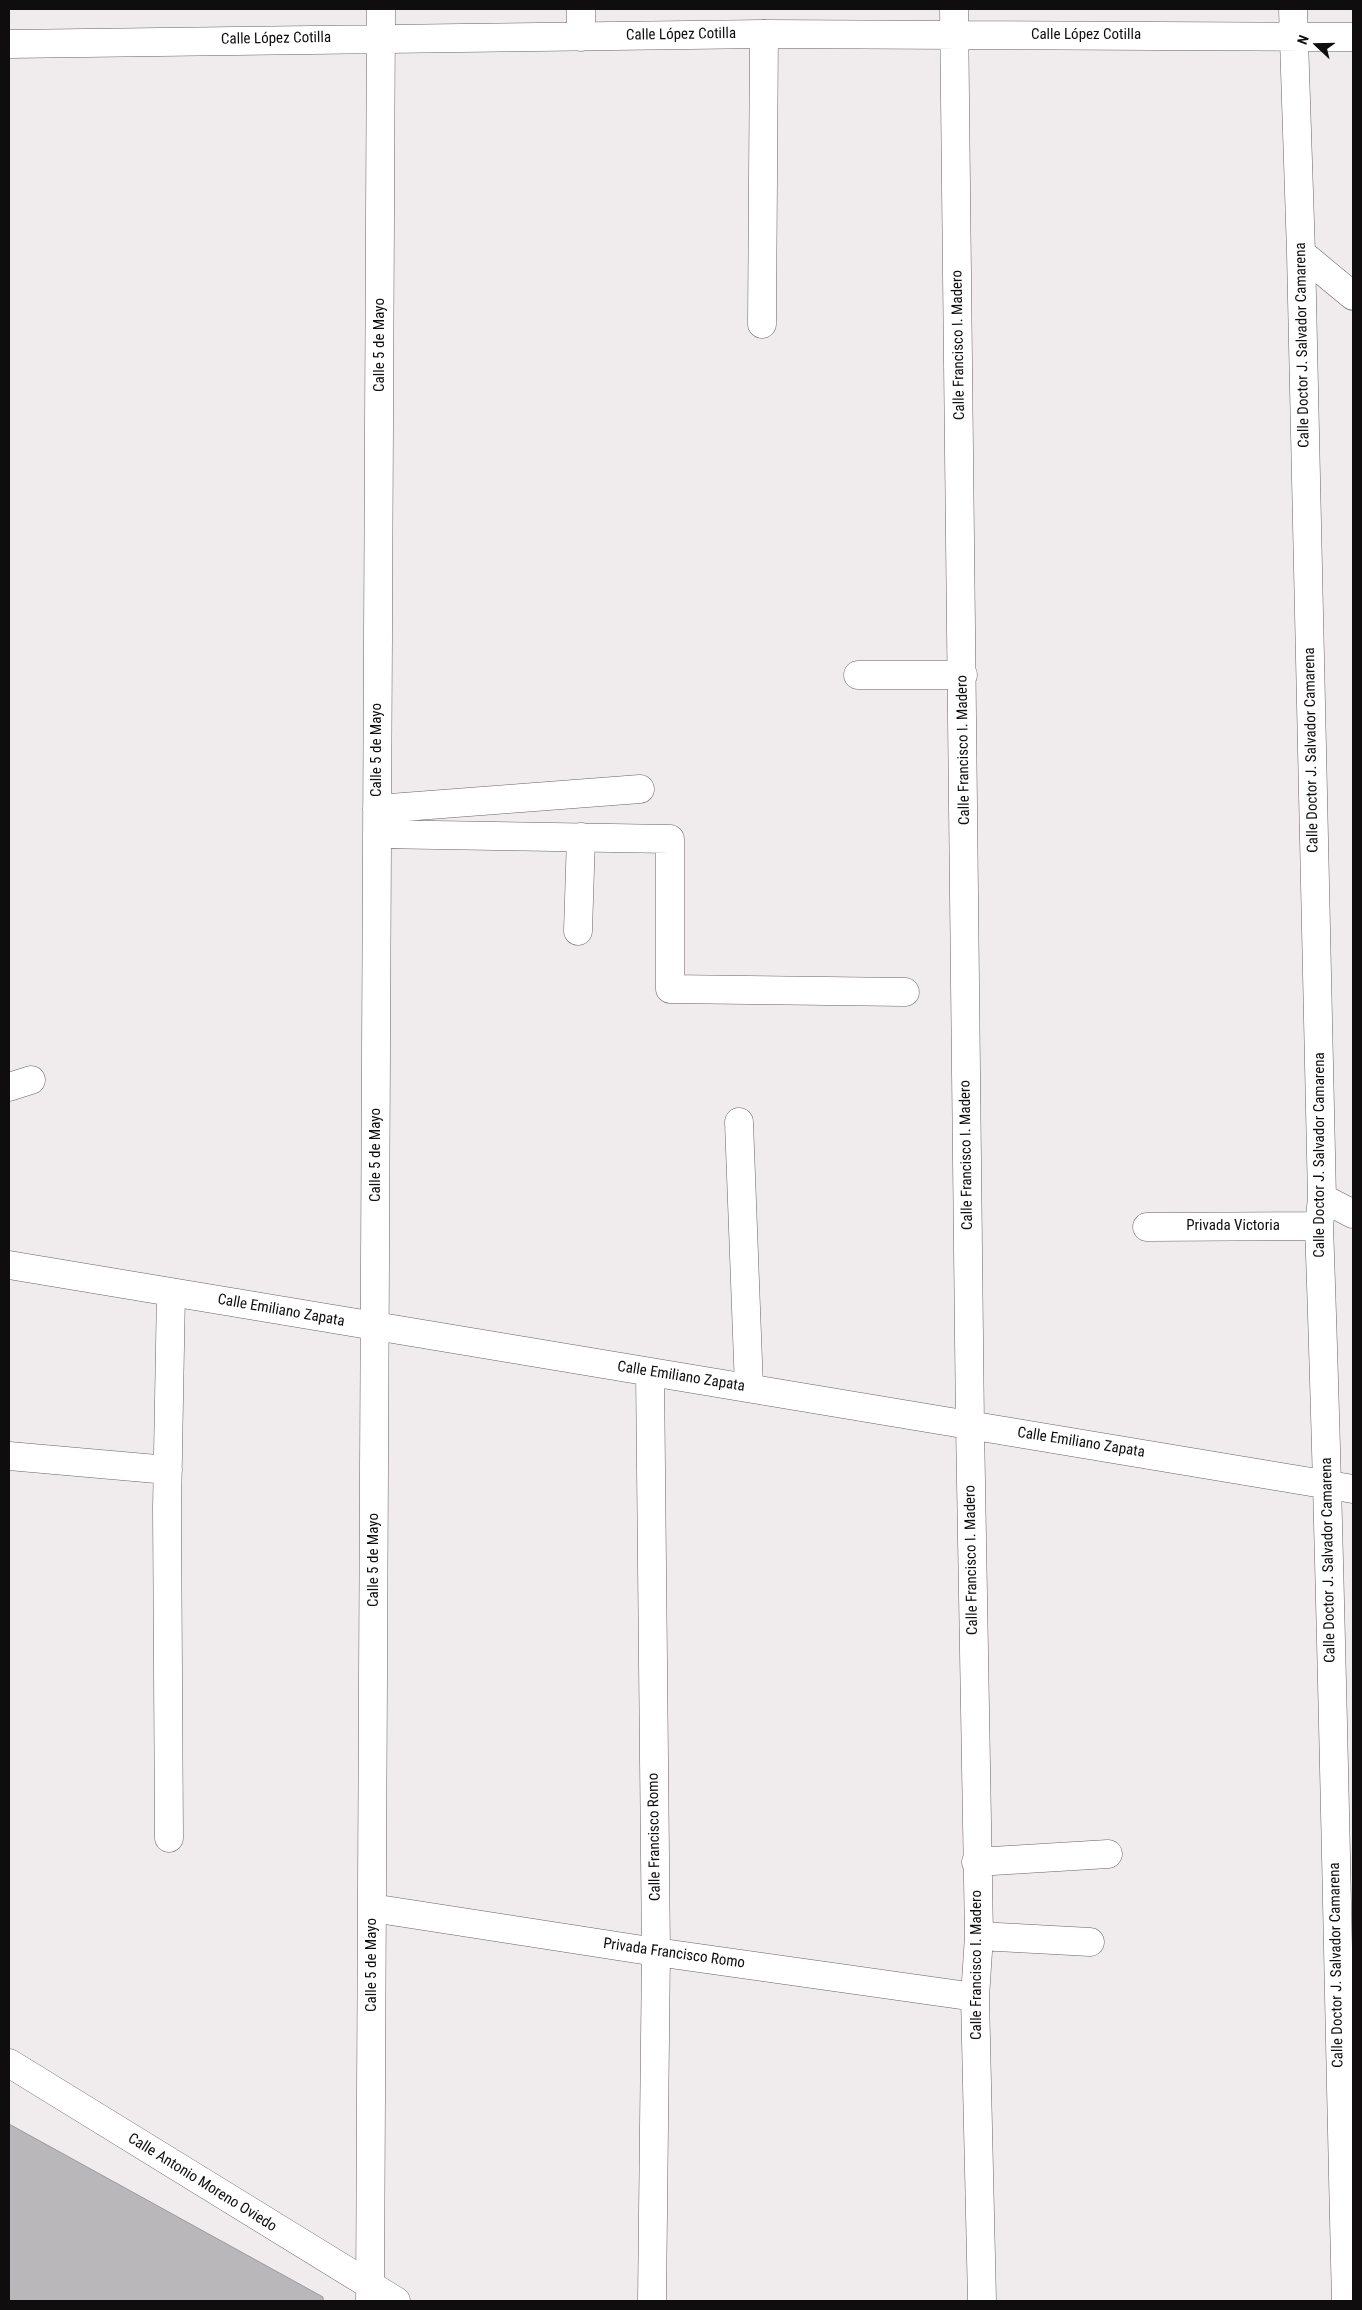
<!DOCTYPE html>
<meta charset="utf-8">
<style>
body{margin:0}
#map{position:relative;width:1362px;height:2310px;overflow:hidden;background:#f0ebed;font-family:"Roboto Condensed",sans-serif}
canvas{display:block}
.frame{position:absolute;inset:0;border:10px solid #0f0d0e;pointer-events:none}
.north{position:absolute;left:1292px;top:20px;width:50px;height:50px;-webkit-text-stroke:4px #fff;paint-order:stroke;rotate:291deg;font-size:14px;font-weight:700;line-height:20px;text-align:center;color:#0f0d0e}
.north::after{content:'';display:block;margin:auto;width:18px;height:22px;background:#0f0d0e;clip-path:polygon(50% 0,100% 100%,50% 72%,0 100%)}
</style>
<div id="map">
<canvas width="1362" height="2310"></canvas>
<div class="frame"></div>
<div class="north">N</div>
</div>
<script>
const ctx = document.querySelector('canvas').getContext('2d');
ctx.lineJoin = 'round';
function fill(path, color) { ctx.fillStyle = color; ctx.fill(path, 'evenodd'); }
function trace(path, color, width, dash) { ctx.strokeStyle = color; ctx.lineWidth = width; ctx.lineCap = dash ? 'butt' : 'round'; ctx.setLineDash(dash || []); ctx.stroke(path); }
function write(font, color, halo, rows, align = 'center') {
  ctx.font = font + ' "Roboto Condensed",sans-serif'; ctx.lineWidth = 4; ctx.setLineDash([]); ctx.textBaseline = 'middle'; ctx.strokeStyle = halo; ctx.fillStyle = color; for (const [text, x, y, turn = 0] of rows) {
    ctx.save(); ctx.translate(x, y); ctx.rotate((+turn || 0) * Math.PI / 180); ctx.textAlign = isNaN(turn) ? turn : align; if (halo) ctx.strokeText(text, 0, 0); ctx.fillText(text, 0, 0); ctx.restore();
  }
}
fill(new Path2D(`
 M9,2126L322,2297L324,2301H9Z`), '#0003');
const building = new Path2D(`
 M9,2124L323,2297V2301H9Z`);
fill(building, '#bab7bb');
trace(building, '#9b989c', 1);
const minor = new Path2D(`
 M581,9V37
 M954,9L970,1425L979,1936L975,1997L982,2301
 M1293,9L1301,253L1322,1198L1319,1226C1332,1584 1337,1943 1346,2301
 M9,44L764,34L1353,37
 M1301,253L1353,296
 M762,324L764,34
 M858,675H963
 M377,809L640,789
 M377,834L670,839V989L905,992
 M578,931L581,837
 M9,1087L31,1080
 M739,1122L749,1388
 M1322,1198L1353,1214
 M1147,1227L1319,1226
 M9,1265L1353,1489
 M650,1372L656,1952L652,2301
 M9,1456L168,1470
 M169,1838L167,1508L171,1292
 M976,1862L1108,1854
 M372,1908L656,1952L975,1997
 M979,1936L1090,1942
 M9,2063L396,2301
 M370,2301L381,9`);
trace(minor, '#686365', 29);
trace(minor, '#fff', 28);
write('15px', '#0f0d0e', '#fff', [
 ["Calle López Cotilla",681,35,-1],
 ["Calle López Cotilla",1086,35],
 ["Calle López Cotilla",276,39,-1],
 ["Calle 5 de Mayo",380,345,-90],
 ["Calle Francisco I. Madero",959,345,-91],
 ["Calle Doctor J. Salvador Camarena",1303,345,-91],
 ["Calle 5 de Mayo",377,750,-90],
 ["Calle Francisco I. Madero",964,750,-91],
 ["Calle Doctor J. Salvador Camarena",1312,750,-91],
 ["Calle 5 de Mayo",376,1155,-90],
 ["Calle Francisco I. Madero",967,1155,-91],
 ["Calle Doctor J. Salvador Camarena",1320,1155,-90],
 ["Privada Victoria",1233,1226],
 ["Calle Emiliano Zapata",281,1311,10],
 ["Calle Emiliano Zapata",681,1377,9],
 ["Calle Emiliano Zapata",1081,1443,9],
 ["Calle 5 de Mayo",374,1560,-90],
 ["Calle Francisco I. Madero",972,1560,-91],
 ["Calle Doctor J. Salvador Camarena",1329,1560,-91],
 ["Calle Francisco Romo",655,1837,-91],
 ["Privada Francisco Romo",674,1954,8],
 ["Calle 5 de Mayo",372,1965,-90],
 ["Calle Francisco I. Madero",977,1965,-90],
 ["Calle Doctor J. Salvador Camarena",1337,1965,-91],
 ["Calle Antonio Moreno Oviedo",202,2183,32]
]);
</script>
